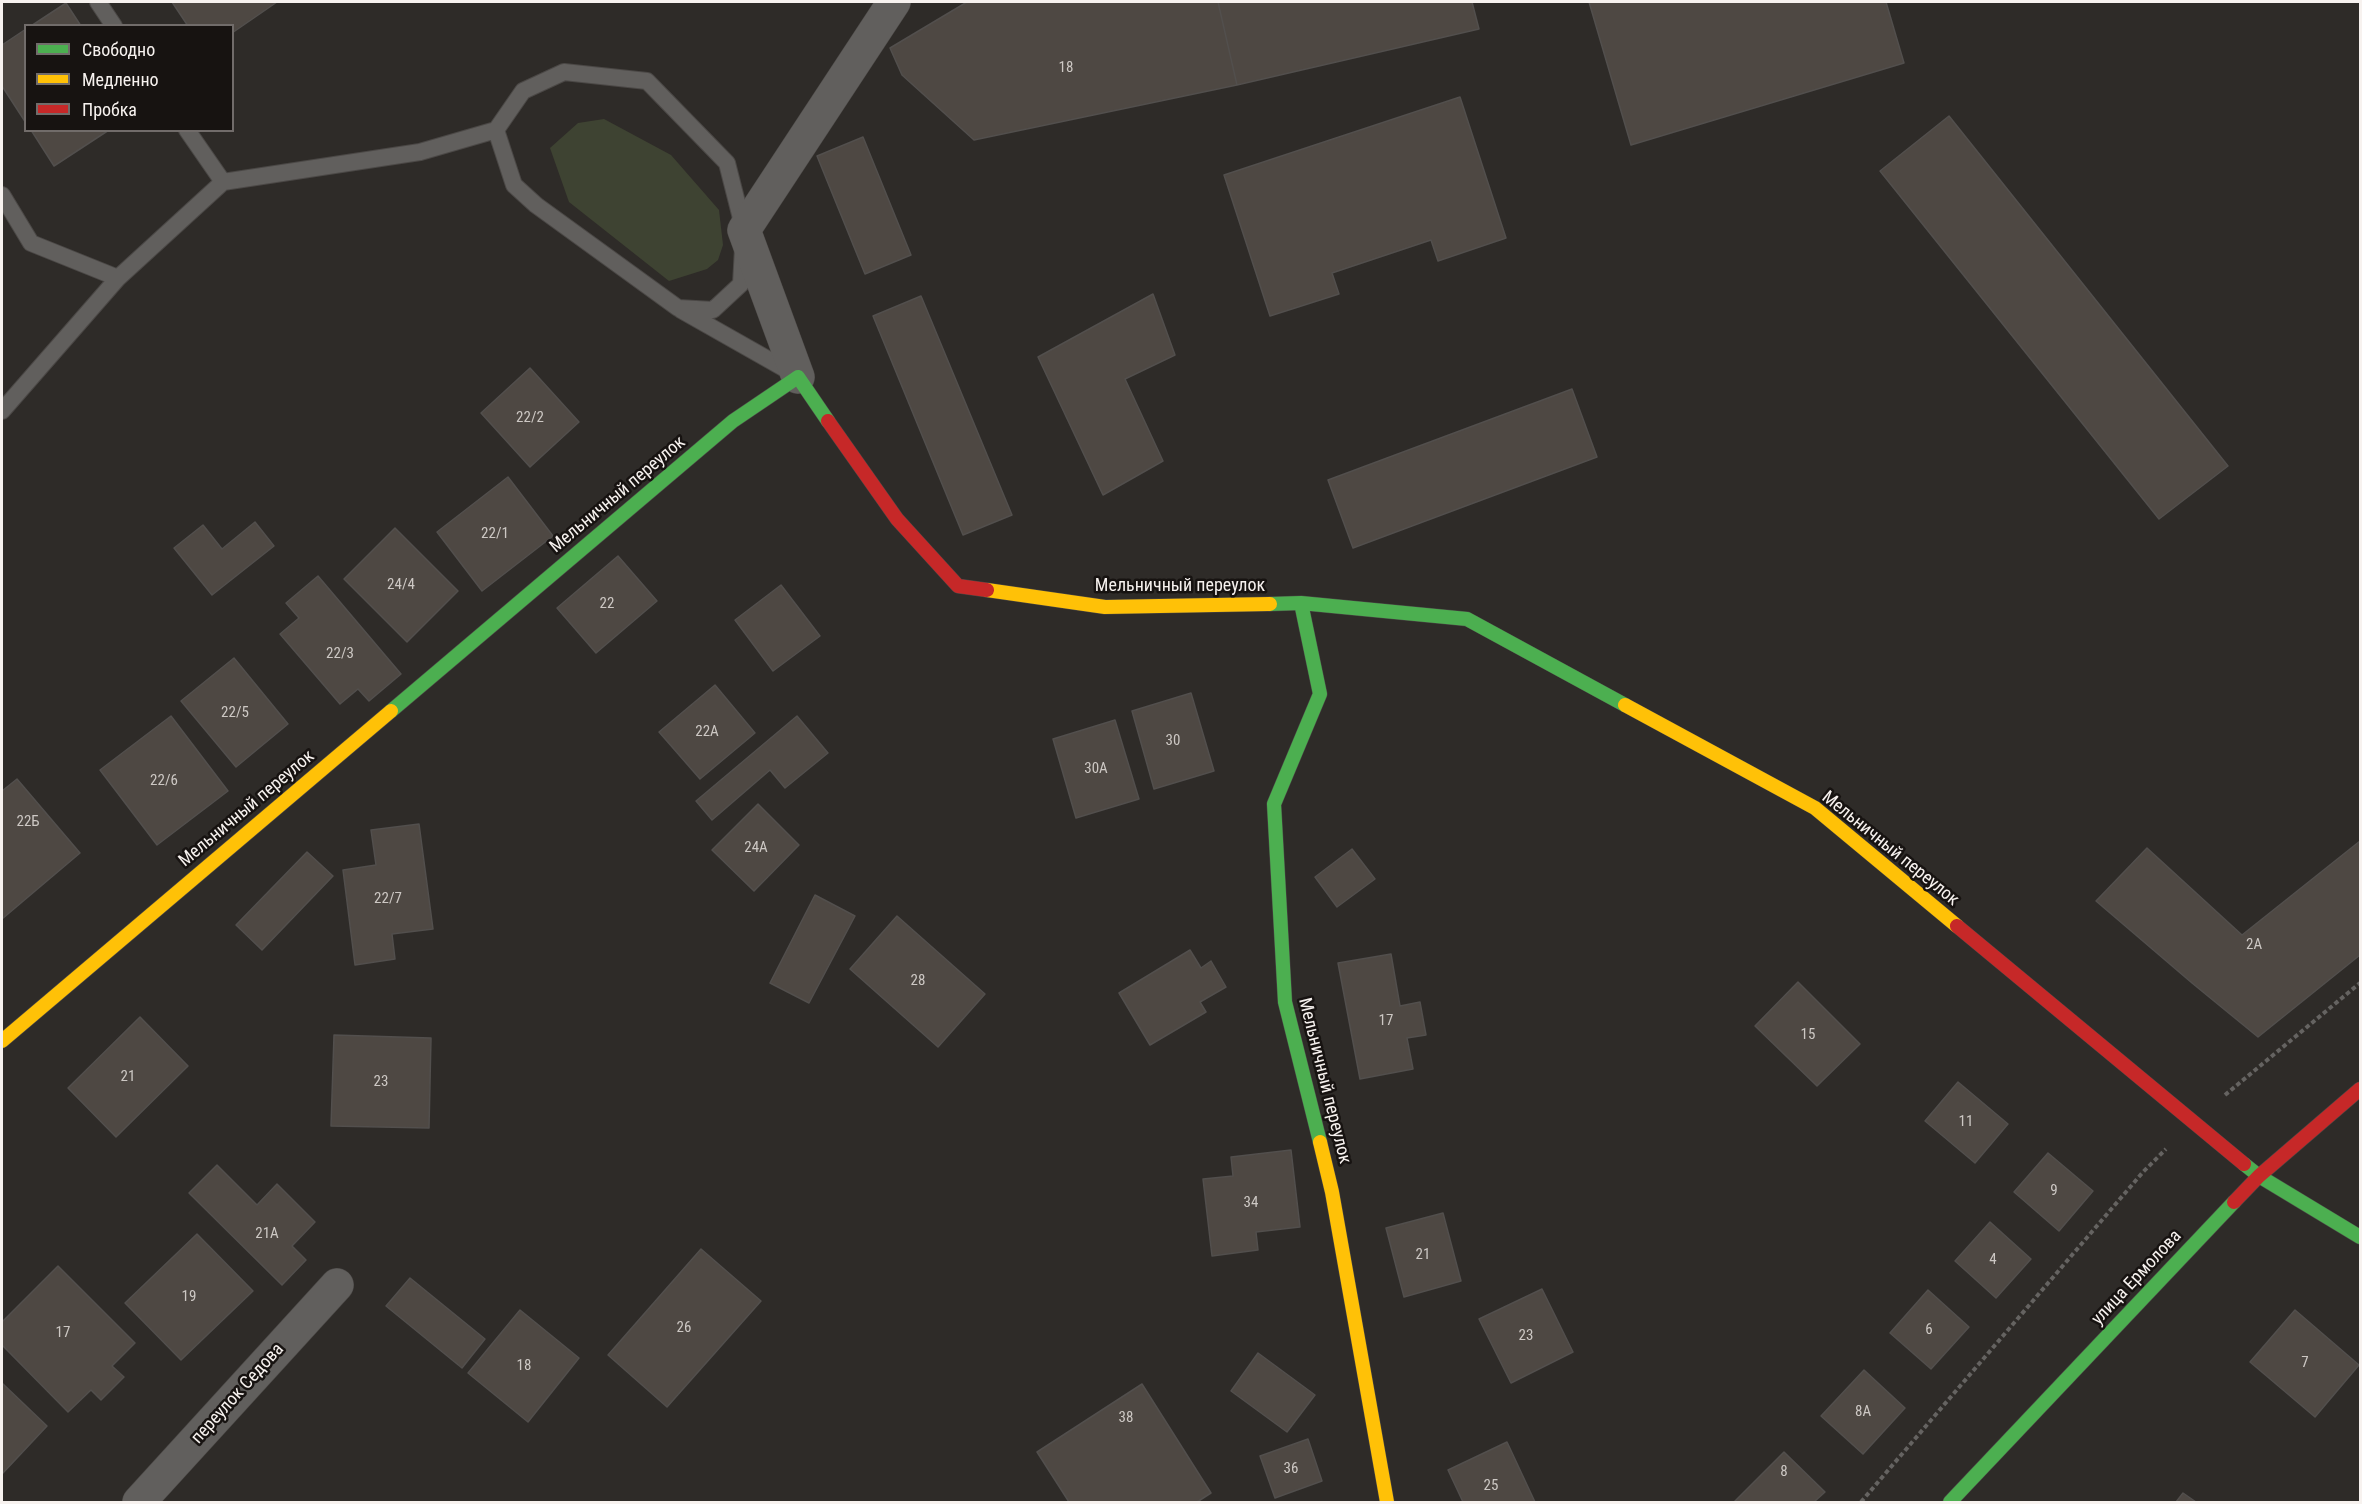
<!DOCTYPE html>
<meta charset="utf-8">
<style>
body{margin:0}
#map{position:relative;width:2362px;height:1504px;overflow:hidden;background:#2e2b28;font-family:"Roboto Condensed",sans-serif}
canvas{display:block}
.frame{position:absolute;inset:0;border:3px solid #f7f2ef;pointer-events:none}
.legend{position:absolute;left:24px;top:24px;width:210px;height:108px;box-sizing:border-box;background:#171311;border:2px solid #716c6a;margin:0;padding:8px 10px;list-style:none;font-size:18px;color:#f7f2ef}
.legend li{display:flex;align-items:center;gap:12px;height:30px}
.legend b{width:30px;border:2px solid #716c6a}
</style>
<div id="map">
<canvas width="2362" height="1504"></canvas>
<div class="frame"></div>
<ul class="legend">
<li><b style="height:8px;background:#4caf50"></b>Свободно</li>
<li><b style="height:8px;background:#ffc107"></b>Медленно</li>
<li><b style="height:8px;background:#c62828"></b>Пробка</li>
</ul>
</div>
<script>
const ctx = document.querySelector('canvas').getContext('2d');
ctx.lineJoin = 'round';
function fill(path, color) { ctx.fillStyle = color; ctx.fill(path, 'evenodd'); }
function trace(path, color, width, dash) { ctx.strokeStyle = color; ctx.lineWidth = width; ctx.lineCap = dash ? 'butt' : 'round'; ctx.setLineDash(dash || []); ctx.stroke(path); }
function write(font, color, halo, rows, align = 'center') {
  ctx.font = font + ' "Roboto Condensed",sans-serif'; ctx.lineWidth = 5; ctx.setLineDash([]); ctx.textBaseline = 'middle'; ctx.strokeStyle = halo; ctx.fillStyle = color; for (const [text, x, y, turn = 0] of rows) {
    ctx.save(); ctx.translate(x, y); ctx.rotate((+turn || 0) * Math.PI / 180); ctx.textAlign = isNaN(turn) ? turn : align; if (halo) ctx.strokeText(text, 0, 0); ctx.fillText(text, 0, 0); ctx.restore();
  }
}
fill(new Path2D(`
 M604,119L671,155L719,210L723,245L718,260L707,269L669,281L569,202L550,148L578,123Z`), '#3e4332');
const building = new Path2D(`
 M172,2H277L232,33V26H188Z
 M967,2H1218L1237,85L974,140L902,75L890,48Z
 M1218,2H1472L1479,29L1237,85Z
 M1589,2H1886L1904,63L1631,145Z
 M66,3L81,26H31Z
 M26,29V123L2,86V45Z
 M1460,97L1506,238L1438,261L1431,240L1332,273L1339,294L1270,316L1224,175Z
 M1949,116L2228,466L2159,519L1880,171Z
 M31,130H109L54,166Z
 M863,137L911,255L865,274L817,156Z
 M1153,294L1175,355L1125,379L1163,461L1103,495L1038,357Z
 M921,296L1012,515L963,535L873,316Z
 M530,368L579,422L530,467L481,413Z
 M1572,389L1597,457L1353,548L1328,480Z
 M508,477L553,536L482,591L437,532Z
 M255,522L274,546L212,595L174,548L203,525L222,549Z
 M395,528L458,591L407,642L344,579Z
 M618,556L657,601L596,653L557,608Z
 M318,576L401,674L369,701L358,689L340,704L280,634L299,618L286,603Z
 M781,585L820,636L773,671L735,620Z
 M234,658L288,724L236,767L181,701Z
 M715,685L755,733L700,779L659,732Z
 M1191,693L1214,771L1154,789L1132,711Z
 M171,716L228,791L157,845L100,770Z
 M797,716L828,753L785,788L770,770L712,820L696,801Z
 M1115,720L1139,799L1076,818L1053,739Z
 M17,779L80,853L2,919V791Z
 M758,804L799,845L754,891L712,850Z
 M419,824L433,929L392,934L395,959L355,965L343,870L376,865L371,830Z
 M2360,841V955L2258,1037L2192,983L2096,901L2147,848L2242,935Z
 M1352,849L1375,879L1337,907L1315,877Z
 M307,852L333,876L262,950L236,925Z
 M815,895L855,916L809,1003L770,983Z
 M897,916L985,994L938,1047L850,969Z
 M1190,950L1201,968L1211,961L1226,987L1200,1002L1206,1012L1150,1045L1119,993Z
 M1391,954L1400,1006L1420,1002L1426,1035L1407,1038L1413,1069L1360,1079L1338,963Z
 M1798,982L1860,1044L1817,1086L1755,1026Z
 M140,1017L188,1066L116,1137L68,1088Z
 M334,1035L431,1038L429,1128L331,1126Z
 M1958,1082L2008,1124L1975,1163L1925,1121Z
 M1291,1150L1300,1227L1256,1232L1258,1250L1212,1256L1203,1179L1233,1176L1231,1157Z
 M2048,1153L2093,1191L2059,1231L2014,1192Z
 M217,1165L257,1205L277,1184L315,1222L292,1246L306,1260L282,1285L189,1193Z
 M1443,1213L1461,1281L1404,1297L1386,1228Z
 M1990,1222L2031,1259L1996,1298L1955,1261Z
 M197,1234L253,1291L181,1360L125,1303Z
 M701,1249L761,1301L667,1407L608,1355Z
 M58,1266L135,1343L112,1366L124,1377L101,1400L91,1390L68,1412L2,1345V1322Z
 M410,1278L485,1339L462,1368L386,1306Z
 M1542,1289L1573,1352L1511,1383L1479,1319Z
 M1928,1290L1969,1327L1931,1369L1890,1333Z
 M520,1310L579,1358L528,1422L468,1373Z
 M2295,1310L2359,1365L2315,1417L2250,1362Z
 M1258,1353L1315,1395L1287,1432L1231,1391Z
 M1864,1370L1905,1408L1863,1454L1821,1416Z
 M2,1383L47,1426L2,1474Z
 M1142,1384L1211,1493L1197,1502H1069L1037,1452Z
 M1308,1439L1322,1481L1275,1498L1260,1456Z
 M1507,1442L1535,1502H1463L1448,1470Z
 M1784,1452L1825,1492L1814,1502H1734Z
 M2183,1493L2196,1502H2176Z`);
fill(building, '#4e4843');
trace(building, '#524f4d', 1.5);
const lane = new Path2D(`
 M98,2L114,26
 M187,130L223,182
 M2,195L31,243L118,278
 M681,310L794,374
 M2,411L118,278L223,182L420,152L496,130L514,185L536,205L678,308L713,310L741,284L744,230L727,163L647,81L564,72L523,91L496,130`);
const street = new Path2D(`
 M798,377L744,230L894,2
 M139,1502L337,1285`);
const fast = new Path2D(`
 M1301,603L1320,694L1274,804L1285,1002L1320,1142
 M1270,604L1301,603L1467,619L1625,705
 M391,711L733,421L798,377L828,421
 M2244,1164L2259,1176L2360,1237
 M1950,1502L2234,1202`);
const slow = new Path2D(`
 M987,590L1105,607L1270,604
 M1625,705L1815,808L1957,926
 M2,1041L391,711
 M1320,1142L1332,1192L1387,1502`);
const jam = new Path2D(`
 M828,421L897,519L958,586L987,590
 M1957,926L2244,1164
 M2234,1202L2259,1176L2360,1089`);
trace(lane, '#4b4846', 18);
trace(street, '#4b4846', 34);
trace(fast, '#4b4846', 15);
trace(slow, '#4b4846', 15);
trace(jam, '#4b4846', 15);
trace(new Path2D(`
 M2225,1095L2360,983
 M1861,1502L2143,1172L2166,1149`), '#656361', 4, [4.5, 3]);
trace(lane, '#615f5d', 16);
trace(street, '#615f5d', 33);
trace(fast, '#4caf50', 14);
trace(slow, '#ffc107', 14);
trace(jam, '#c62828', 14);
write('15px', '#cdc8c4', null, [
 ["18",1066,68],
 ["22/2",530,418],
 ["22/1",495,534],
 ["24/4",401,585],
 ["22",607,604],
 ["22/3",340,654],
 ["22/5",235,713],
 ["22А",707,732],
 ["30",1173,741],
 ["30А",1096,769],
 ["22/6",164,781],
 ["22Б",28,822],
 ["24А",756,848],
 ["22/7",388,899],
 ["2А",2254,945],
 ["28",918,981],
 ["17",1386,1021],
 ["15",1808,1035],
 ["21",128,1077],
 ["23",381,1082],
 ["11",1966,1122],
 ["9",2054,1191],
 ["34",1251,1203],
 ["21А",267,1234],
 ["21",1423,1255],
 ["4",1993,1260],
 ["19",189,1297],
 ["26",684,1328],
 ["6",1929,1330],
 ["17",63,1333],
 ["23",1526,1336],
 ["7",2305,1363],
 ["18",524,1366],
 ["8А",1863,1412],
 ["38",1126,1418],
 ["36",1291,1469],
 ["8",1784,1472],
 ["25",1491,1486]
]);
write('18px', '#f7f2ef', '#171311', [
 ["Мельничный переулок",618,495,-40],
 ["Мельничный переулок",1180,586],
 ["Мельничный переулок",247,809,-40],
 ["Мельничный переулок",1890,849,39],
 ["Мельничный переулок",1324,1081,76],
 ["улица Ермолова",2137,1278,-47],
 ["переулок Седова",238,1394,-48]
]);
</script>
